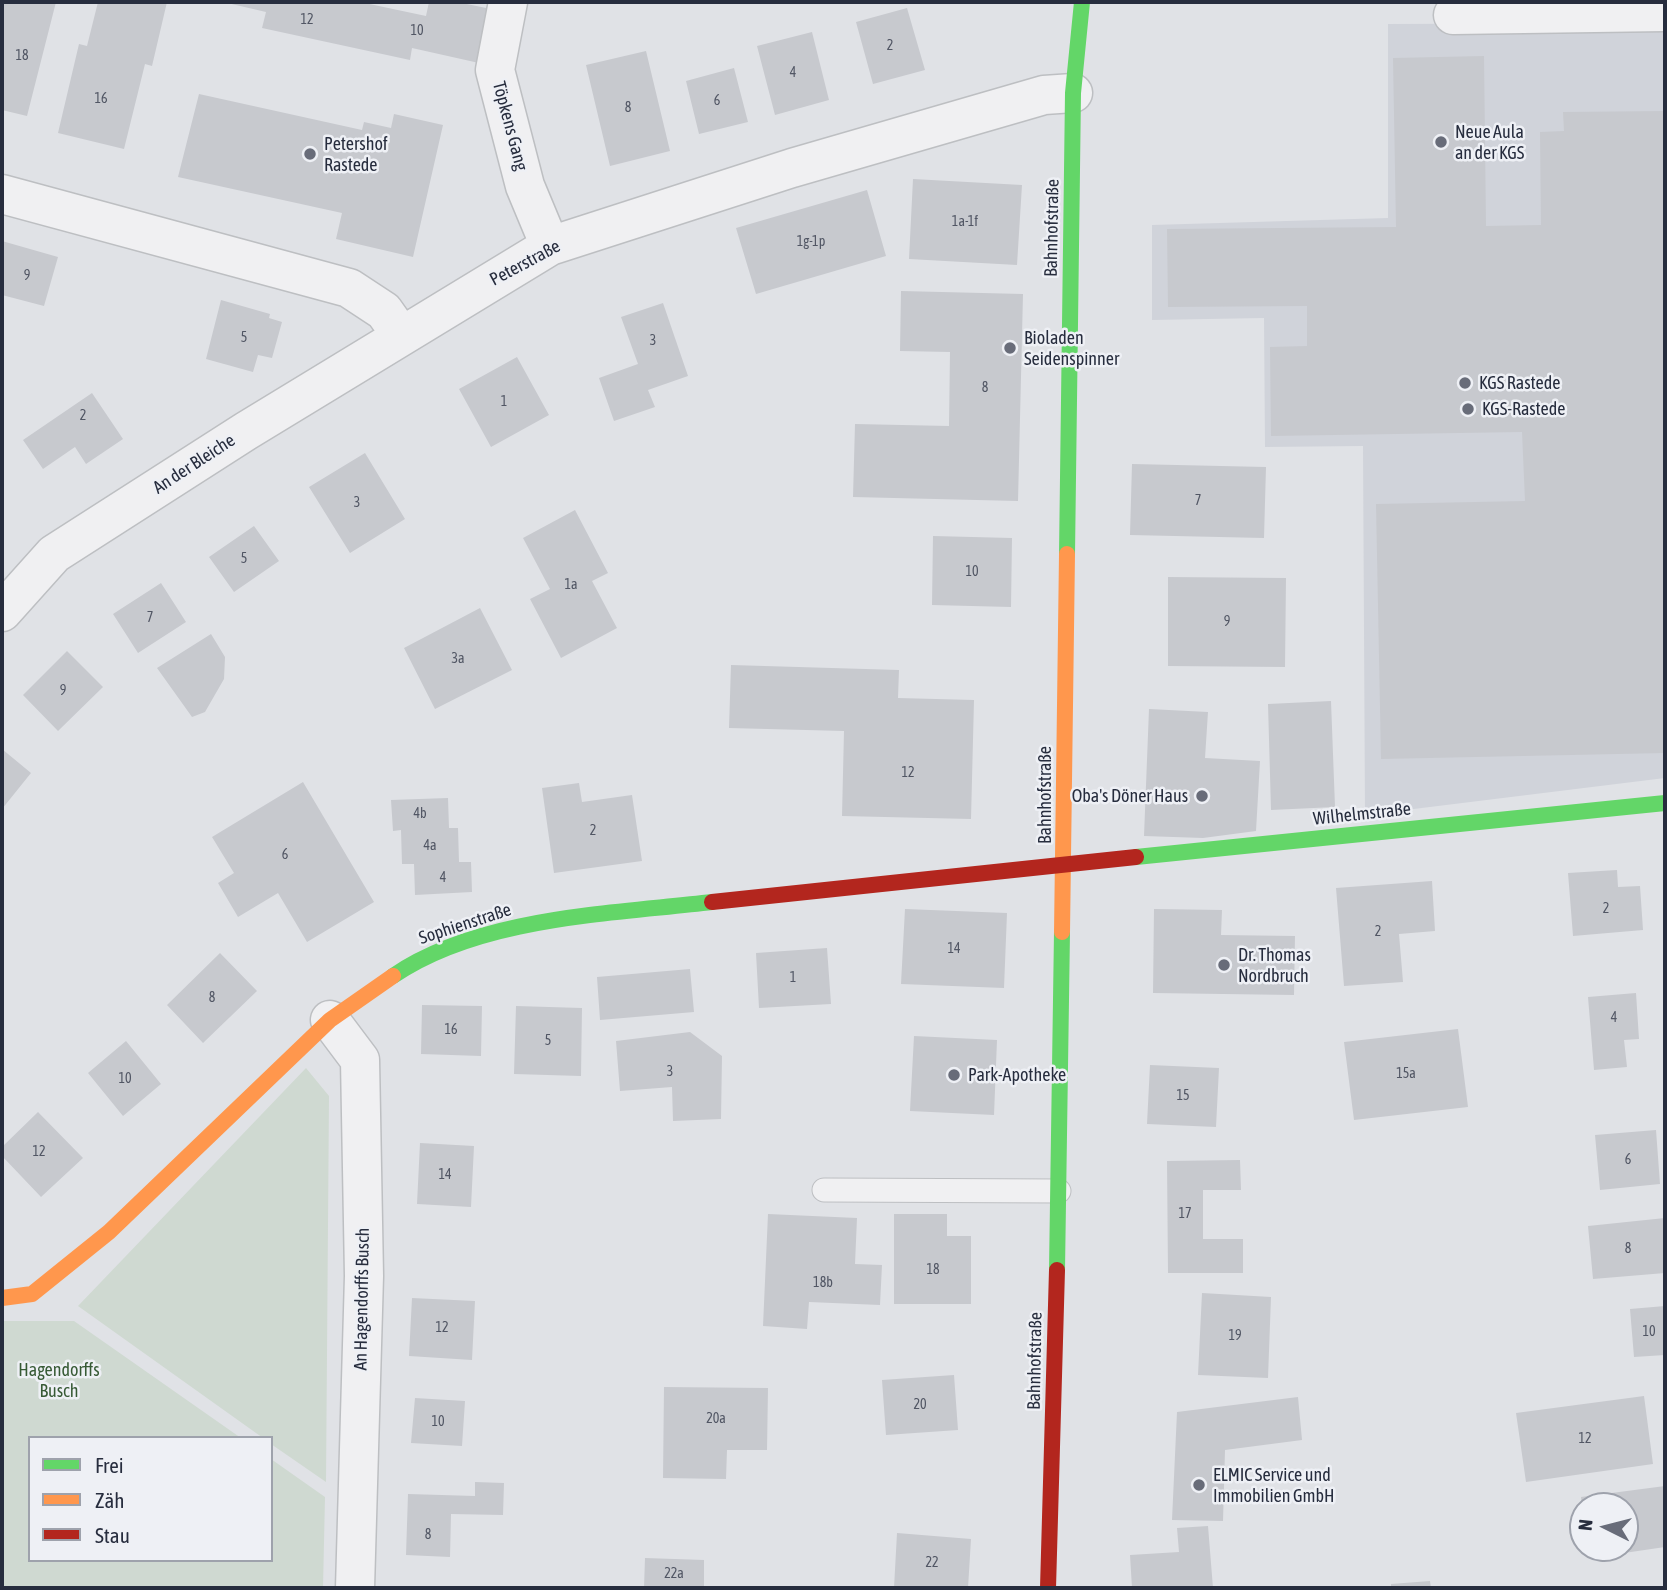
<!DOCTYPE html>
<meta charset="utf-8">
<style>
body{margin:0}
#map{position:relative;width:1667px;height:1590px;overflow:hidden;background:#e0e2e6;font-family:"Asap Condensed",sans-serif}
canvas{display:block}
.frame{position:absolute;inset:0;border:4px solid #272d3e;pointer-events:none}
.legend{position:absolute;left:28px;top:1436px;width:245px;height:126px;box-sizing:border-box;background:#eef0f5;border:2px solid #9ea2ac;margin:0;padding:9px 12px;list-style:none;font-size:21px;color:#272d3e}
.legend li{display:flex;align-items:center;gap:14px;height:35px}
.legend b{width:35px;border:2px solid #9ea2ac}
.north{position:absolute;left:1569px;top:1492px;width:70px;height:70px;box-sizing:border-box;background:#eef0f5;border:2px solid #9ea2ac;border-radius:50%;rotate:276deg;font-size:19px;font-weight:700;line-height:28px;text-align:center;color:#272d3e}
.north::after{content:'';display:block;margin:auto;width:24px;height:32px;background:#686c79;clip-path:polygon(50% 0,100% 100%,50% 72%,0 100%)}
</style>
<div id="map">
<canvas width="1667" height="1590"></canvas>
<div class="frame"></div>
<ul class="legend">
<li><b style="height:9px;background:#63d668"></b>Frei</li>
<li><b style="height:9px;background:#ff974d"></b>Zäh</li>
<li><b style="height:9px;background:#b3261e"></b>Stau</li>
</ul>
<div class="north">N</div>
</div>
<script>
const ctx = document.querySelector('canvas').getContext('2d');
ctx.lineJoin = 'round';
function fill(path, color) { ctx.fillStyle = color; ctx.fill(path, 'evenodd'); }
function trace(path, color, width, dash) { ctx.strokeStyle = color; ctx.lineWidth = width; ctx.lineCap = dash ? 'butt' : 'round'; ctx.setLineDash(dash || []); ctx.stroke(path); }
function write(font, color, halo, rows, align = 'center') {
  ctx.font = font + ' "Asap Condensed",sans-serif'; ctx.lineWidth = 5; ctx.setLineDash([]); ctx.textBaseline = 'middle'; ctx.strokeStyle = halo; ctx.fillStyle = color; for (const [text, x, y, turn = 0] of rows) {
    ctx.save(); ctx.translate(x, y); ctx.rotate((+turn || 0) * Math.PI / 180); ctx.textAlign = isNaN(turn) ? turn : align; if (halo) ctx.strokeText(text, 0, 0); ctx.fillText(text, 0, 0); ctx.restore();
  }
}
fill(new Path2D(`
 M1665,23V778L1365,815L1363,446L1265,447L1264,318L1152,320V225L1388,218V24Z`), '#d0d3da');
fill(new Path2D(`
 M306,1068L329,1096L326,1482L271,1444V1438H263L78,1306Z
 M2,1321H74L241,1438H30V1560H271V1459L325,1497L323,1588H2Z`), '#cfd9d1');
fill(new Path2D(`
 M2,2H56L27,116L2,110Z
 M98,2H167L152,66L145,64L124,149L58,133L79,44L87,46Z
 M223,2H360L426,16L429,2H457L491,9L479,63L412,48L410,60L262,28L266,12Z
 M907,8L925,70L873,84L856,22Z
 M812,32L829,100L775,115L757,46Z
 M646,51L670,151L610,166L586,65Z
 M1484,56L1486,226L1541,225L1540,132L1564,131L1563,112L1665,111V753L1381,759L1376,504L1525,501L1522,432L1271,436L1270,347L1307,346V306L1168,307L1167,229L1396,227L1393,58Z
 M734,68L748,122L699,134L686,81Z
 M199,94L362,130L364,122L391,128L394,114L443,125L413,257L336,239L342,213L178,177Z
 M913,179L1022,185L1017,265L909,259Z
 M867,190L886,256L756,294L736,228Z
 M2,241L58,257L44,306L2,295Z
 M901,291L1023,294L1018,501L853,497L855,424L949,426L950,352L900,351Z
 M221,300L270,314L269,318L282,322L272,358L258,355L253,372L206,359Z
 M663,303L688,376L648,390L655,407L614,421L599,378L638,364L621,317Z
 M517,357L549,415L491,447L459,389Z
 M92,393L123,439L86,464L75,447L43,469L23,440Z
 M365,453L405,519L350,553L309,487Z
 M1132,464L1266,467L1264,538L1130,535Z
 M575,510L608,573L592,581L617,628L561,658L530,599L550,589L523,538Z
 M254,526L279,561L234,592L209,557Z
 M933,536L1012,538L1011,607L932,605Z
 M1168,577L1286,578L1285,667L1168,666Z
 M161,583L186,622L138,653L113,614Z
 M480,608L512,670L435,709L404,648Z
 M211,634L225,657L224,679L205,712L192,717L157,668Z
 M67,651L103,687L58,731L23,695Z
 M731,665L899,670L898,698L974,700L971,819L842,816L844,731L729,728Z
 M1331,701L1335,807L1271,810L1268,704Z
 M1149,709L1208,712L1205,758L1260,761L1256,831L1203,838L1144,836Z
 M2,749L31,773L2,809Z
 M303,782L374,902L307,942L278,893L238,917L218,883L234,873L212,837Z
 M579,783L582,802L632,795L642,861L554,873L542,788Z
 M448,798L449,828H458L459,862H471L472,892L415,895L414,864H402L401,830L393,831L391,800Z
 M1617,870L1618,887L1640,886L1643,930L1573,936L1568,873Z
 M1432,881L1435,931L1399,934L1403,982L1344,986L1336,888Z
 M905,909L1007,913L1004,988L901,984Z
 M1154,909L1222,910L1221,935L1295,936L1294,995L1153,993Z
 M827,948L831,1004L759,1008L756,953Z
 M220,953L257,991L203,1043L167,1005Z
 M690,969L694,1012L600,1020L597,977Z
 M1636,993L1639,1039L1624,1040L1627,1067L1594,1070L1588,997Z
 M422,1005L482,1006L481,1056L421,1054Z
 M516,1006L582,1008L581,1076L514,1074Z
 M1458,1029L1468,1107L1354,1120L1344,1042Z
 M690,1032L722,1056L721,1119L673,1121L672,1087L620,1091L616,1041Z
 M914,1036L997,1040L994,1115L910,1111Z
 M126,1041L161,1084L123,1116L88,1073Z
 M1150,1065L1219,1068L1216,1127L1147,1124Z
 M38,1112L83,1158L41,1197L2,1156V1147Z
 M1656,1130L1660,1184L1600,1190L1595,1135Z
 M420,1143L474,1146L471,1207L417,1204Z
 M1240,1160L1241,1190H1203V1239H1243V1273H1168L1167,1161Z
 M768,1214L857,1218L855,1264L882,1265L880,1305L809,1302L807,1329L763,1326Z
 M894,1214H947V1236H971V1304H894Z
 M1665,1218V1273L1593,1279L1588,1226Z
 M1202,1293L1271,1297L1268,1378L1198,1375Z
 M412,1298L475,1301L472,1360L409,1356Z
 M1665,1306V1355L1634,1357L1630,1309Z
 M954,1375L958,1430L886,1435L882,1380Z
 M664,1387L768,1388L767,1450H727L726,1479L663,1478Z
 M1644,1396L1653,1464L1526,1482L1516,1413Z
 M1298,1397L1302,1440L1225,1450L1223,1521L1172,1520L1177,1412Z
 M415,1398L465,1401L462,1446L411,1443Z
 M475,1482L504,1483L503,1515L451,1514L450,1557L406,1555L408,1494L475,1496Z
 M1665,1486V1547L1590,1558L1589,1548H1625V1506H1582L1581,1497Z
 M1208,1526L1213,1588H1132L1130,1555L1179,1552L1177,1528Z
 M897,1533L971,1539L968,1588H894Z
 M645,1558L704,1560V1588H644Z
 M1430,1581L1431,1588H1391V1584Z`), '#c7c9ce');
const lane = new Path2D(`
 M824,1190L1059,1191`);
const street = new Path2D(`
 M508,2L495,70L525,186L550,246
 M1453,15L1665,12
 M2,194L349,288L384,311L401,335
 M2,612L54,554L246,431L550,246L792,168L1044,95L1073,93
 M330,1020L360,1060L364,1276L355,1588`);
trace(lane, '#bdbfc2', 25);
trace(street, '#bdbfc2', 41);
trace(lane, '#f0f0f2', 23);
trace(street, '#f0f0f2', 38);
trace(new Path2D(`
 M1067,554L1073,93L1082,2
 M1136,857L1665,803
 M393,976C479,917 610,914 712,902
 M1057,1270L1062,932`), '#63d668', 16);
trace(new Path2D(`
 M1062,932L1067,554
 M2,1298L32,1294L109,1232L330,1020L393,976`), '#ff974d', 16);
trace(new Path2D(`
 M712,902L1136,857
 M1048,1588L1057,1270`), '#b3261e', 16);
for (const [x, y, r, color] of [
 [1441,142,7,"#686c79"],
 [310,154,7,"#686c79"],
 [1010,348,7,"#686c79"],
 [1465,383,7,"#686c79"],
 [1468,409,7,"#686c79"],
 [1202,796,7,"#686c79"],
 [1224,965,7,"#686c79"],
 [954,1075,7,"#686c79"],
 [1199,1485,7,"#686c79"]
]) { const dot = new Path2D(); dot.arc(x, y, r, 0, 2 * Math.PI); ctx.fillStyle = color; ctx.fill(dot); trace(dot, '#eef0f5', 2.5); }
write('14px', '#515664', null, [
 ["12",307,20],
 ["10",417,31],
 ["2",890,46],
 ["18",22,56],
 ["4",793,73],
 ["16",101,99],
 ["6",717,101],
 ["8",628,108],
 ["1a-1f",965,222],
 ["1g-1p",811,242],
 ["9",27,276],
 ["5",244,338],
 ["3",653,341],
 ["8",985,388],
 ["1",504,402],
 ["2",83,416],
 ["7",1198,501],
 ["3",357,503],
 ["5",244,559],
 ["10",972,572],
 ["1a",571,585],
 ["7",150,618],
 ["9",1227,622],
 ["3a",458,659],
 ["9",63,691],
 ["12",908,773],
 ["4b",420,814],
 ["2",593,831],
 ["4a",430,846],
 ["6",285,855],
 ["4",443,878],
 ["2",1606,909],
 ["2",1378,932],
 ["14",954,949],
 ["1",793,978],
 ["8",212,998],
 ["4",1614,1018],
 ["16",451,1030],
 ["5",548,1041],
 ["3",670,1072],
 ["15a",1406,1074],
 ["10",125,1079],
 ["15",1183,1096],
 ["12",39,1152],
 ["6",1628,1160],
 ["14",445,1175],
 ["17",1185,1214],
 ["8",1628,1249],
 ["18",933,1270],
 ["18b",823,1283],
 ["12",442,1328],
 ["10",1649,1332],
 ["19",1235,1336],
 ["20",920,1405],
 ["20a",716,1419],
 ["10",438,1422],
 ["12",1585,1439],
 ["8",428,1535],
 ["22",932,1563],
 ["22a",674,1574]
]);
write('18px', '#272d3e', '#eef0f5', [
 ["Töpkens Gang",510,126,75],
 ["Bahnhofstraße",1052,228,-89],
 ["Peterstraße",525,263,-28],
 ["An der Bleiche",194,464,-33],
 ["Bahnhofstraße",1045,795,-90],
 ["Wilhelmstraße",1362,814,-6],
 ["Sophienstraße",465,924,-18],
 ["An Hagendorffs Busch",362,1299,-89],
 ["Bahnhofstraße",1035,1361,-89]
]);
write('18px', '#272d3e', '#eef0f5', [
 ["Neue Aula",1455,132],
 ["an der KGS",1455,153],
 ["Petershof",324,144],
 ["Rastede",324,165],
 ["Bioladen",1024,338],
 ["Seidenspinner",1024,359],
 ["KGS Rastede",1479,383],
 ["KGS-Rastede",1482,409],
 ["Oba's Döner Haus",1188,796,"right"],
 ["Dr. Thomas",1238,955],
 ["Nordbruch",1238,976],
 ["Park-Apotheke",968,1075],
 ["ELMIC Service und",1213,1475],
 ["Immobilien GmbH",1213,1496]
], 'left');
write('18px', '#375a35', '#eef0f5', [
 ["Hagendorffs",59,1370],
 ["Busch",59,1391]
]);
</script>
